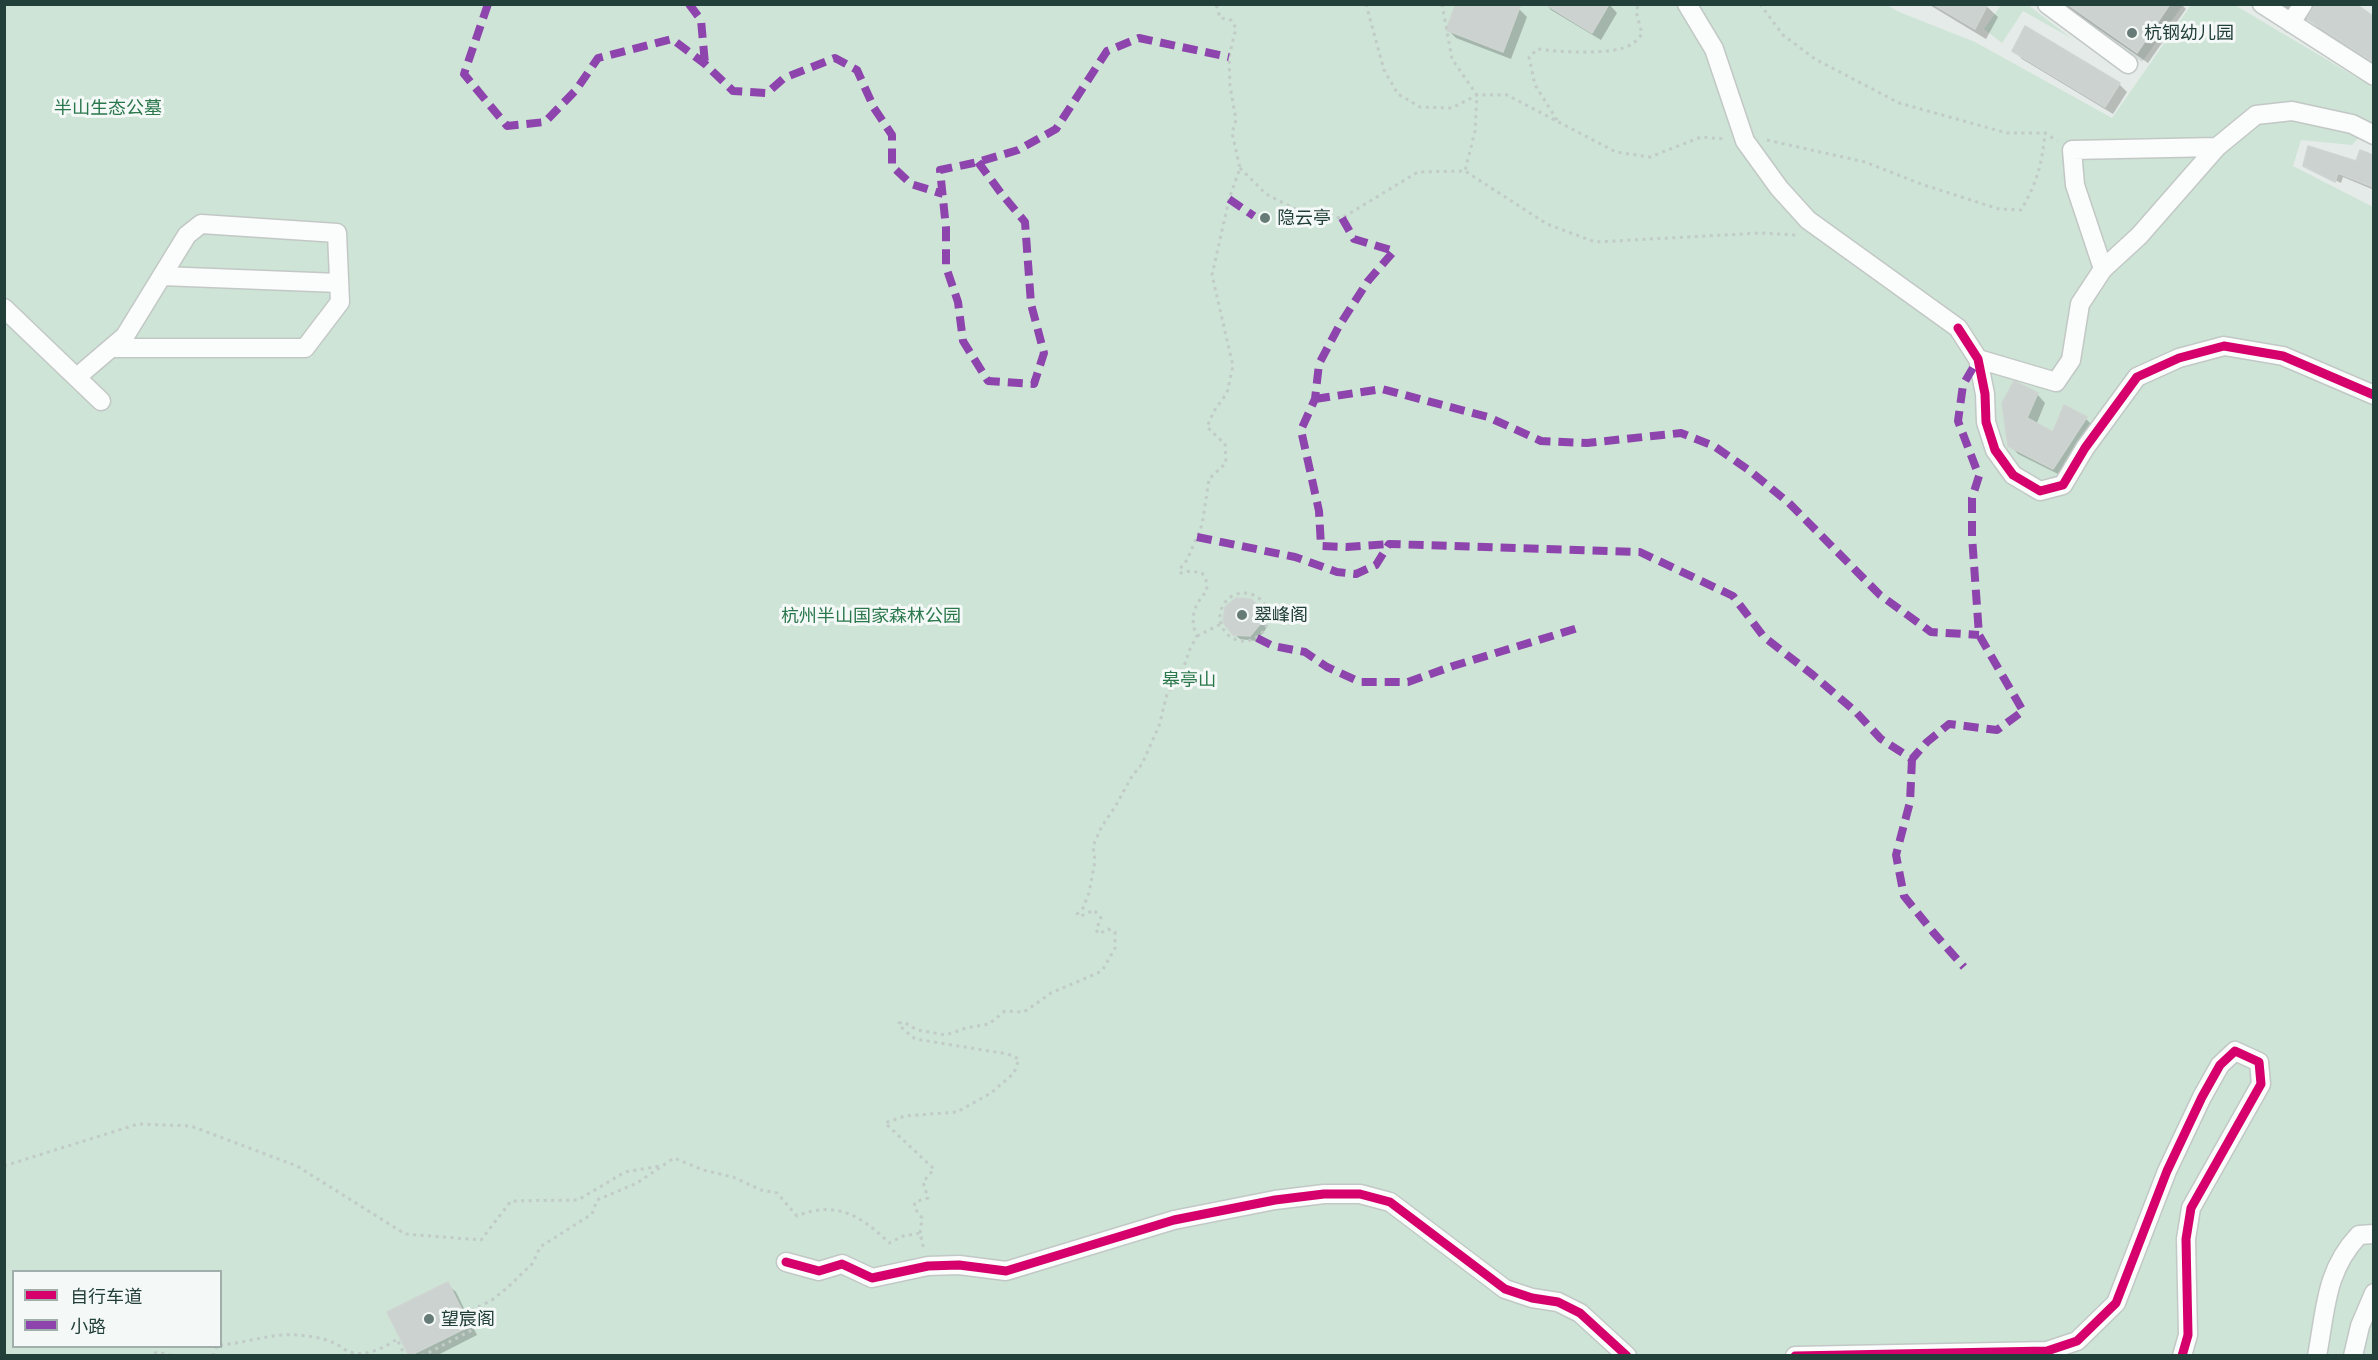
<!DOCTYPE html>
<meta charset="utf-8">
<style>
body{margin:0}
#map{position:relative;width:2378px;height:1360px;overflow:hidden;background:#e5ebe8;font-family:"Public Sans","Noto Sans SC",sans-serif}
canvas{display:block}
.frame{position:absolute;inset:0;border:6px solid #223f39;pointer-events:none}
.legend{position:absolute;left:12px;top:1270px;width:210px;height:78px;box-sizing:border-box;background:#f4f9f7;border:2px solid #a0afab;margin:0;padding:8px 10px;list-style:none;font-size:18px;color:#223f39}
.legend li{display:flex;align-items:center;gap:12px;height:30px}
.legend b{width:30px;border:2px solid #a0afab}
</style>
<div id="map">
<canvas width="2378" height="1360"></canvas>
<div class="frame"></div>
<ul class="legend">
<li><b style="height:8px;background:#d6006c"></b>自行车道</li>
<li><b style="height:8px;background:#8e44ad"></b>小路</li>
</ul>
</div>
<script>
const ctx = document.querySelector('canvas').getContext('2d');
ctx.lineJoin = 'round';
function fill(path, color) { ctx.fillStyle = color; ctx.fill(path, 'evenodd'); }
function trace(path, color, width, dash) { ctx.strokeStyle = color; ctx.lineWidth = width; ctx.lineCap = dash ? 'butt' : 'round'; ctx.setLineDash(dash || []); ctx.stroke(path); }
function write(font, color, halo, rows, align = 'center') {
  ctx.font = font + ' "Public Sans","Noto Sans SC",sans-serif'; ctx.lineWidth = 6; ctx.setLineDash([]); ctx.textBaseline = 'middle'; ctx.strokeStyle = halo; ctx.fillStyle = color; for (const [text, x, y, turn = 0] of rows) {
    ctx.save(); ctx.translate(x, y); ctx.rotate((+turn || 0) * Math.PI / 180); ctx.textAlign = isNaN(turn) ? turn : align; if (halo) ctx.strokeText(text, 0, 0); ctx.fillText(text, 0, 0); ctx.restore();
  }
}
fill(new Path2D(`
 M2060,5H2183L2142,62Z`), '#d3dcd8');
fill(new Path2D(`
 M2233,4L2373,87V121L2352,145L2301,140L2293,166L2373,207V1355L5,1356V5H1887L1899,12L1975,42L2112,118L2191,5ZM14,1272H220V1346H14Z
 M2001,5H2028L2071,38L2023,11L2002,43L1984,29Z`), '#cee4d6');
fill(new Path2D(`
 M1546,4H1609L1617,13L1601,40L1551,10Z
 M1928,4H1984L1998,17L1986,39Z
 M2062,4H2181L2186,9L2148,63Z
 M2268,4H2353L2374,18V68L2327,37L2308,18L2305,22Z
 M1519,9L1527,17L1511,59L1456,38L1448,30Z
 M2014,50L2119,84L2127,92L2113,114L2022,59Z
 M2361,152L2374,156V190L2343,177L2341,183L2308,167V169L2304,165L2357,163Z
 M2037,394L2045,403L2036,425L2054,434L2086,419L2094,427L2062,476L2018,454L2010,445Z
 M1250,600L1265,615L1266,629L1256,641L1240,639L1234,634Z
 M447,1284L456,1292L477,1335L436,1356H411L389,1313Z`), '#0003');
const building = new Path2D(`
 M1456,4H1521L1503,52L1446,30Z
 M1545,4H1609L1592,33Z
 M1933,4H1988L1975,29Z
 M2067,4H2170L2137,53Z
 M2314,4H2356L2373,16V62L2307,19Z
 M2025,26L2120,83L2105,107L2012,51Z
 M2308,146L2356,161L2360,150L2373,155V187L2338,173L2335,182L2303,166Z
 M2014,381L2038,393L2027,418L2053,432L2064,405L2087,417L2053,469L2008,446L2002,403Z
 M1236,598L1251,599L1261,608V623L1250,636L1233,635L1223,622L1225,607Z
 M448,1282L470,1326L409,1356L387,1312Z`);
fill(building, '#ccd2d0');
trace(building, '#ced4d1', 1.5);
const minor = new Path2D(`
 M1687,4L1714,49L1745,141L1779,188L1808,220L1958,328L1978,359L1985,394L1986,422L1995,450L2013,475L2040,491L2063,485L2085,448L2137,377L2179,358L2224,346L2283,356L2374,395
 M2047,4L2128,64
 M2262,4L2374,76
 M2291,23L2303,4
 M2103,269L2075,185L2072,150L2217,147
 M162,276L339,283
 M4,308L101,401
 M1978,359L2056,382L2071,360L2080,304L2103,269L2139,236L2217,147L2256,115L2292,111L2352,124L2374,135
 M77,377L125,336L187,235L201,224L337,233L340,302L305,348H111
 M786,1262L819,1271L842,1264L872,1278L928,1266L959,1265L1006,1271L1174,1220L1275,1200L1324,1194H1360L1390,1202L1505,1289L1532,1298L1558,1302L1580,1313L1627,1356
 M1795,1356L2047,1351L2077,1341L2116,1303L2167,1171L2202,1097L2220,1065L2235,1051L2259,1062L2261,1084L2191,1208L2186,1239L2188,1335L2182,1356
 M2317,1356C2326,1309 2325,1271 2359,1235L2374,1234
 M2353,1356L2360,1326L2374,1293`);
trace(minor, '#c2c8c5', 21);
trace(new Path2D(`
 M1366,4L1384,70L1398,94L1420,107L1452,108L1477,95H1507L1616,152L1650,157L1701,137L1725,139
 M1442,4L1452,59L1477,95L1475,131L1465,171
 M1760,4L1783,35L1815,59L1899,103L2007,133H2045L2057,141
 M1557,120L1535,85L1529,57L1538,49C1559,52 1614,56 1632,44C1636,42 1639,37 1642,34L1636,11L1639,4
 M1767,140L1865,162L1921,184L1999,209L2021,210C2037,183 2042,164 2045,133
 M1240,168L1266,194L1305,214L1342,218L1418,172L1465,171L1547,224L1595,242L1761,233L1796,235
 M1220 617a24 24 0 1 1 48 0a24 24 0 1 1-48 0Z
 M1197,636L1221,624
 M4,1166L138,1124L191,1126L297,1166L405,1234L481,1240L511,1201L578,1200L625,1172L660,1166
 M920,1233L922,1218L914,1207L915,1202L928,1198L923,1182L934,1169L885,1123L905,1116L957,1112L991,1093L1014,1073L1019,1059L1008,1054L915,1039L901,1027L899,1023L904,1022L917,1030L946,1035L966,1028L989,1024L1005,1011L1024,1012L1051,993L1102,971L1115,948V932L1108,929L1099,934L1096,930L1101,918L1094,910L1081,916L1077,914L1083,908L1089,893L1095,861L1093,846L1102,826L1115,807L1132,776L1142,764L1159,726L1167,694L1183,669L1190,649L1197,636C1189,619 1194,604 1207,591L1206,580L1202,573L1191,571L1181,573L1179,570L1187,560L1202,525L1209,479L1226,463L1225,444L1207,427L1214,411L1227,393L1233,366L1212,275L1229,199L1240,168L1232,133L1236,120L1230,86L1229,57L1236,28L1231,20L1220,18L1216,4
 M220,1345C247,1343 271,1333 298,1335C309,1336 324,1338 334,1343C340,1345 344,1350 350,1352C365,1357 385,1348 397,1339L405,1356
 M147,1356L158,1352L173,1356
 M213,1356L217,1346
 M422,1356L476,1328L468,1312L492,1300L507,1288L533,1263L540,1247L592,1214L597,1200L637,1183L674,1158L703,1170L733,1177L761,1190L777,1193L797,1216C836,1200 862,1216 889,1243L903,1236L920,1233L924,1250`), '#c1cbc8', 3, [3, 4.5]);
trace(minor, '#fbfcfc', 18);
trace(new Path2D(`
 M488,4L464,74L507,126L545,122L576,90L598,58L672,39L705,64L733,91L767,93L784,78L835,58L857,70L874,108L892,135V166L911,184L943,194
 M689,4L701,20L705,64
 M978,162L1001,193L1025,222L1031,304L1044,353L1034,384L988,381L963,341L958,302L946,267V228L940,170L978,162L1018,150L1056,129L1107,51L1139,38L1229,57
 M1229,199L1254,216
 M1342,218L1354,239L1394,251L1368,281L1339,326L1319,364L1315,399L1301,430L1319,511L1321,546L1346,547L1389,544
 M1315,399L1382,389L1488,417L1541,441L1587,443L1681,433L1714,446L1750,471L1789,503L1880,595L1931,632L1979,635
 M1197,537L1295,557L1337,572L1356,574L1376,565L1389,544L1640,552L1733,596L1764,637L1813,675L1855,711L1881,739L1912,759L1927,742L1949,724L1997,730L2023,711L1979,635L1972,536V498L1979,476L1958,421L1963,385L1978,359
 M1257,638L1273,646L1305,652L1327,667L1360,682H1408L1453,666L1578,628
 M1912,759L1910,802L1896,855L1904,896L1933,932L1964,967`), '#8e44ad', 8, [15, 8]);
trace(new Path2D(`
 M1958,328L1978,359L1985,394L1986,422L1995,450L2013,475L2040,491L2063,485L2085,448L2137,377L2179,358L2224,346L2283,356L2374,395
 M786,1262L819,1271L842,1264L872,1278L928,1266L959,1265L1006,1271L1174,1220L1275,1200L1324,1194H1360L1390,1202L1505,1289L1532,1298L1558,1302L1580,1313L1627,1356
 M1795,1356L2047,1351L2077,1341L2116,1303L2167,1171L2202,1097L2220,1065L2235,1051L2259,1062L2261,1084L2191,1208L2186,1239L2188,1335L2182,1356`), '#d6006c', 9);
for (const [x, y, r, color] of [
 [2132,33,6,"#667b76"],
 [1265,218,6,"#667b76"],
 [1242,615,6,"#667b76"],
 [429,1319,6,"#667b76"]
]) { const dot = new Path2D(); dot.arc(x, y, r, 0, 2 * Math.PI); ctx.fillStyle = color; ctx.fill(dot); trace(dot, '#f4f9f7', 2); }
write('18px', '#223f39', '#f4f9f7', [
 ["杭钢幼儿园",2144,33],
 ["隐云亭",1277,218],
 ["翠峰阁",1254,615],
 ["望宸阁",441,1319]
], 'left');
write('18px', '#2b774c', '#f4f9f7', [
 ["半山生态公墓",108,108],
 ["杭州半山国家森林公园",871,616],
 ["皋亭山",1189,680]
]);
</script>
